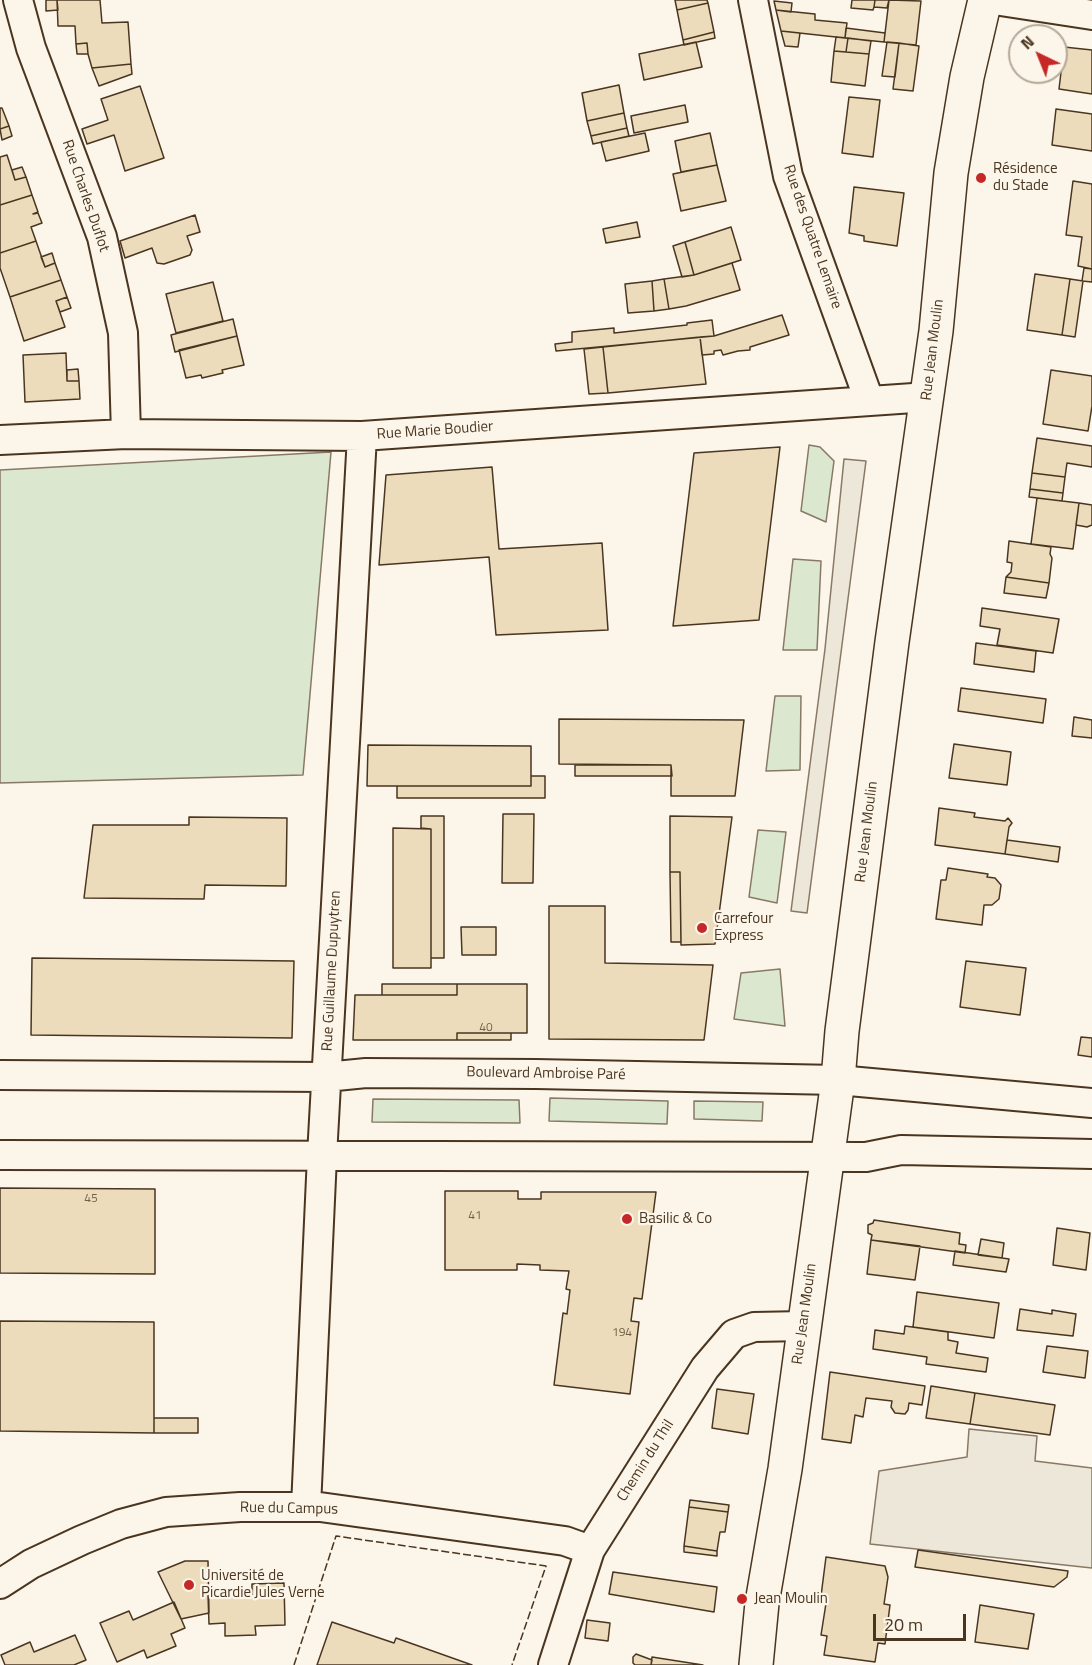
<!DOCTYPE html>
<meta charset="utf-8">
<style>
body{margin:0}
#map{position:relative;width:1092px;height:1665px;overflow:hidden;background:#fbf6e9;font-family:"Titillium Web",sans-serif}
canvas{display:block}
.north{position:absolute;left:1008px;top:24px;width:60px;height:60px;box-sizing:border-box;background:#fbf6e9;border:2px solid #b4a999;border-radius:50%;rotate:317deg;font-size:16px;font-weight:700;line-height:24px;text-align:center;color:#4a3520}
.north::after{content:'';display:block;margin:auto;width:21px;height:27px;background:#c62828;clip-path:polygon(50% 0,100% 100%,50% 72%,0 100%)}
.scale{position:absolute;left:873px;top:1614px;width:93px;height:27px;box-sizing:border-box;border:3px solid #4a3520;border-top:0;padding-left:8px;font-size:18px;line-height:21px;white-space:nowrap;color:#4a3520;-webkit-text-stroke:4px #fbf6e9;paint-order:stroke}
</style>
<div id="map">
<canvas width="1092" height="1665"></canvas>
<div class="north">N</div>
<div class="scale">20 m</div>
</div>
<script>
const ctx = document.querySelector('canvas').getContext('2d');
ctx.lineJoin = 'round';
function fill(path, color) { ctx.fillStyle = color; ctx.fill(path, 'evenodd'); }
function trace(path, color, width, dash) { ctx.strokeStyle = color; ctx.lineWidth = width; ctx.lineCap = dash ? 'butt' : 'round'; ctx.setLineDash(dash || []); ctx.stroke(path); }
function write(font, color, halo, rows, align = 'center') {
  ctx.font = font + ' "Titillium Web",sans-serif'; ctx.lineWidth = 4.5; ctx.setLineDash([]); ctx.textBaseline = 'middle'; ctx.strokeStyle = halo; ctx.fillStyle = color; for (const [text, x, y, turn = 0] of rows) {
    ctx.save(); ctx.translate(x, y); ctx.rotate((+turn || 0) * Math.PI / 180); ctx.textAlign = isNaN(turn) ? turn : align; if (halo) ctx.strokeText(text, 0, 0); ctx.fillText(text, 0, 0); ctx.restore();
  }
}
const green = new Path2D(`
 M809,445L820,447L834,461L826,522L801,511Z
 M331,452L303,775L0,783V470Z
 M793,559L821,561L817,650H783Z
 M775,696H801L800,770L766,771Z
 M758,830L786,832L777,903L749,897Z
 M780,969L785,1026L734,1019L741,973Z
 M550,1098L668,1101L667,1124L549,1121Z
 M373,1099L519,1100L520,1123L372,1122Z
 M694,1101L763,1102L762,1121L694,1119Z`);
fill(green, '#dce7d0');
trace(green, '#887966', 1.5);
const parking = new Path2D(`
 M844,459L866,461L807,913L791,911L825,649Z
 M969,1429L1037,1436L1035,1461L1092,1468V1568L870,1544L879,1471L967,1457Z`);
fill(parking, '#ede7d9');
trace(parking, '#887966', 1.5);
const building = new Path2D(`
 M46,0H57L58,10L46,11Z
 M57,0H100L102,23L128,22L131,64L92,68L88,54L87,43L76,44L75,26H58Z
 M675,0H707L708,3L677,10Z
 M852,0H875L874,7L873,10L851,8Z
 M875,0H889L887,8L874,7Z
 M889,0L921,1L916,45L884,42Z
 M774,1L792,3L791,12L776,10Z
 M708,3L714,32L683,40L677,10Z
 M776,10L815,14V20L847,23L845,38L781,31Z
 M846,28L885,33L884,42L845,38Z
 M781,31L800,33L798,47L785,46Z
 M714,32L715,38L684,45L683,40Z
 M836,37L848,38L846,52L834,51Z
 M848,38L871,41L869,54L846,52Z
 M696,42L702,67L644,80L639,54Z
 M887,42L899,43L895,77L882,76Z
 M87,43L88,54H77L76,44Z
 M899,43L919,46L913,91L893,89Z
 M1064,47L1092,50V94L1059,89Z
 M834,51L869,54L865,86L831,82Z
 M131,64L132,74L99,86L92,68Z
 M619,85L624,113L587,121L582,93Z
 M140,86L164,158L125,171L114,135L87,144L82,129L108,120L101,99Z
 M849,97L880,100L873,157L842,153Z
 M685,105L688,122L634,133L631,116Z
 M0,108H2L9,126L0,129Z
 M1056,109L1092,114V151L1052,145Z
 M624,113L627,128L591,136L587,121Z
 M9,126L12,136L2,140L0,129Z
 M627,128L629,136L593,144L591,136Z
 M645,133L649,151L606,161L601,142Z
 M710,133L717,165L681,172L675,141Z
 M7,155L15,180L26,177L32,195L0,205V157Z
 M717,165L726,201L681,211L673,174Z
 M22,167L26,177L15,180L12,170Z
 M1073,181L1092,184V269L1078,266L1082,237L1066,235Z
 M854,187L904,193L897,246L864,241V236L849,233Z
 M32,195L38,212L33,214L38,213L42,223L31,227L36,241L0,253V205Z
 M195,215L200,232L187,236L192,250L190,255L164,264L157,263L152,248L125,258L120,241Z
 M637,222L640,237L606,243L603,229Z
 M731,227L741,260L694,275L685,242Z
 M36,241L45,267L55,263L61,280L10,297L0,268V253Z
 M685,242L694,275L682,277L673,246Z
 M52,253L55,263L45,267L41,257Z
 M732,263L740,290L686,306L669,309L664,279L694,275Z
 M1084,268L1092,269V282L1082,281Z
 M1035,274L1070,279L1062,335L1027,330Z
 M664,279L669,309L654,311L652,281Z
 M1070,279L1083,281L1075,337L1062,335Z
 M61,280L67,297L56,301L65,327L24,341L10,297Z
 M652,281L654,311L628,313L625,284Z
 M213,282L223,321L176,333L166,294Z
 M67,297L71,308L60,312L56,301Z
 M782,315L789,335L750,347V350L738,351L723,355L721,350L714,351V354L702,355L700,337L714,336Z
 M233,319L237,336L175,352L171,335Z
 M712,320L714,336L556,351L555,344L572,342V332L614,328V333L687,325V323Z
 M237,336L244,365L222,370L223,373L202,378L201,375L186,378L179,350Z
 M700,337L706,384L608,393L603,347Z
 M603,347L608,393L589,394L584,349Z
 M66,353L67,381H79L80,399L25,402L23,355Z
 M78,369L79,381H67V370Z
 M1051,370L1092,376V406L1088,431L1043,424Z
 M1037,438L1092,446V467L1067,463L1065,477L1032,473Z
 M780,447L759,620L673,626L694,453Z
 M492,467L499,549L602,543L608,630L496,635L489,557L379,565L386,475Z
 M1032,473L1065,477L1063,493L1030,489Z
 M1030,489L1063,493L1062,501L1029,497Z
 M1037,498L1079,503L1073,549L1031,544Z
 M1079,503L1092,505V525L1087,527L1076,525Z
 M1009,541L1051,547L1050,554L1052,558L1049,583L1006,577L1011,572L1012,563L1007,562Z
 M1006,577L1049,583L1046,598L1004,593Z
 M982,608L1059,619L1053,653L997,645L1000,629L980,626Z
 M976,643L1036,651L1034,672L974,664Z
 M961,688L1046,699L1043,723L958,711Z
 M1074,717L1092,720V738L1072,736Z
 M559,719L744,720L735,796H671V765L559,764Z
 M954,744L1011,752L1007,785L949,778Z
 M368,745L531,746V786H367Z
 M575,765H671L672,776H575Z
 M531,776H545V798H397V786H531Z
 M939,808L975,813L974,817L1005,821L1008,818L1012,823L1009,827L1005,854L935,845Z
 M503,814H534L533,883H502Z
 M421,816H444V958H431V829L421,828Z
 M670,816L732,817L715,944L681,945L680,872H670Z
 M189,817L287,818L286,886L205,885L204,899L84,898L93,825H189Z
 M393,828L431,829V968H393Z
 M1007,840L1060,847L1058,862L1005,854Z
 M948,868L988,874L987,877L995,878L1001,885L999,899L992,905H984L982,925L936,919L941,880H946Z
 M670,872H680L681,942H671Z
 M549,906H605V963L713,965L704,1040L549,1039Z
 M461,927H496V955H462Z
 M32,958L294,961L292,1038L31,1035Z
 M966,961L1026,968L1020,1015L960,1007Z
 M382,984H457V995H382Z
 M457,984H527V1033H457V1040H353L355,995H457Z
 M457,1033H511V1040H457Z
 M1081,1037L1092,1038V1057L1078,1055Z
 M0,1188L155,1189V1274L0,1273Z
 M445,1191H518V1199H541V1192H656L642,1299L634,1298L631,1321L639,1322L630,1394L554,1385L563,1313L567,1314L570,1290L566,1289L569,1271L540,1270V1265L517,1264V1270H445Z
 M874,1220L960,1233L959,1244L966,1245L965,1253L871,1240L872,1235L868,1233V1225L873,1223Z
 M1057,1228L1090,1233L1086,1270L1053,1265Z
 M981,1239L1004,1243L1002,1258L978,1255Z
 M871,1240L920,1246L915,1280L867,1274Z
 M955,1251L1009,1259L1006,1272L953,1265Z
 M917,1292L999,1303L994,1338L913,1327Z
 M1020,1309L1052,1314V1310L1076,1314L1073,1336L1017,1330Z
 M0,1321L154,1322V1433L0,1431Z
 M905,1326L948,1332V1340L958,1342L956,1353L988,1358L986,1372L926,1364L927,1357L873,1349L875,1330L904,1334Z
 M1047,1346L1088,1351L1085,1378L1043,1372Z
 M830,1372L925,1386L922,1405L909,1403L908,1410L905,1414L895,1413L891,1407L892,1401L866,1398L863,1417L855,1415L851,1443L822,1439Z
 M931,1386L975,1393L970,1424L926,1418Z
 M717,1389L754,1394L748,1434L712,1428Z
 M975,1393L1055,1405L1050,1435L970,1424Z
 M154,1418H198V1433H154Z
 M690,1500L729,1505L728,1512L689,1507Z
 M689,1507L728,1512L725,1532H720L717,1551L684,1546Z
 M684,1546L717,1551V1556L684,1552Z
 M918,1550L1068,1571L1067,1577L1054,1587L915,1567Z
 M826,1557L885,1566L888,1577L884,1604L890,1605L885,1644L878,1643L875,1662L824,1655L827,1636L821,1635L827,1597L821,1596Z
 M185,1561H208L209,1613L181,1619L158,1572Z
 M613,1572L717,1587L714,1612L609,1594Z
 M284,1583L285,1625L255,1626L256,1635L225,1636V1623L209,1624L208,1595L252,1594V1584Z
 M174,1602L185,1628L171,1634L176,1646L147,1658L144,1650L117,1662L100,1623L129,1611L133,1620Z
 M980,1605L1034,1614L1028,1649L975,1642Z
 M587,1620L610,1623L608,1641L585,1638Z
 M332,1622L394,1643L396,1638L472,1665H317Z
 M75,1635L86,1660L74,1665H5L1,1655L30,1642L34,1652Z
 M636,1654L652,1660L651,1665H635L633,1663V1657Z
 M652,1657L703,1665H651Z`);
fill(building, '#ecdcbc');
trace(building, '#4a3520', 1.5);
const street = new Path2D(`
 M18,0L31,48L102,237L123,333L126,434
 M753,0L788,176L869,400
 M994,0L1092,15
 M0,440L126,434L362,436L928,397
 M0,1075L326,1077L366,1073L536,1074L838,1080L1092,1103
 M0,1155L866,1157L901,1150L1092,1154
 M306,1507L322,1156L362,436
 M0,1584L31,1564L82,1540L121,1524L166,1512L240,1507H320L565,1541L590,1550
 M553,1665L590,1550L705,1368L734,1334L754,1327L804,1326`);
const secondary = new Path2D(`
 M756,1665L762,1603L785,1469L838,1080L842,1031L892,642L936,331L951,173L967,77L985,0`);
trace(street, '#4a3520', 32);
trace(secondary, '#4a3520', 36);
trace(street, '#fbf6e9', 28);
trace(secondary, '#fbf6e9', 33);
trace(new Path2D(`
 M294,1665L336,1536L546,1566L512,1665`), '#4a3520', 1.5, [8, 3]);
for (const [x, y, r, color] of [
 [981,178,6,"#c62828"],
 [702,928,6,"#c62828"],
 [627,1219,6,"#c62828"],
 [189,1585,6,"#c62828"],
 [742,1599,6,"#c62828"]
]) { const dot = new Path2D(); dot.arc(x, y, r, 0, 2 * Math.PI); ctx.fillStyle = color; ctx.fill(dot); trace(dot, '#fbf6e9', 2); }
write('12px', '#725f47', null, [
 ["40",486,1028],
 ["45",91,1199],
 ["41",475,1216],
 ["194",622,1333]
]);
write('15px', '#4a3520', '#fbf6e9', [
 ["Résidence",993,169],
 ["du Stade",993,186],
 ["Carrefour",714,919],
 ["Express",714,936],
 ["Basilic & Co",639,1219],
 ["Université de",201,1576],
 ["Picardie Jules Verne",201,1593],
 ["Jean Moulin",754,1599]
], 'left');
write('15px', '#4a3520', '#fbf6e9', [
 ["Rue Charles Duflot",85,196,71],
 ["Rue des Quatre Lemaire",812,237,71],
 ["Rue Jean Moulin",933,350,-83],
 ["Rue Marie Boudier",435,431,-4],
 ["Rue Jean Moulin",867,832,-83],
 ["Rue Guillaume Dupuytren",332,971,-87],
 ["Boulevard Ambroise Paré",546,1074,1],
 ["Rue Jean Moulin",805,1314,-82],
 ["Chemin du Thil",646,1461,-58],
 ["Rue du Campus",289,1509,1]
]);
</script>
